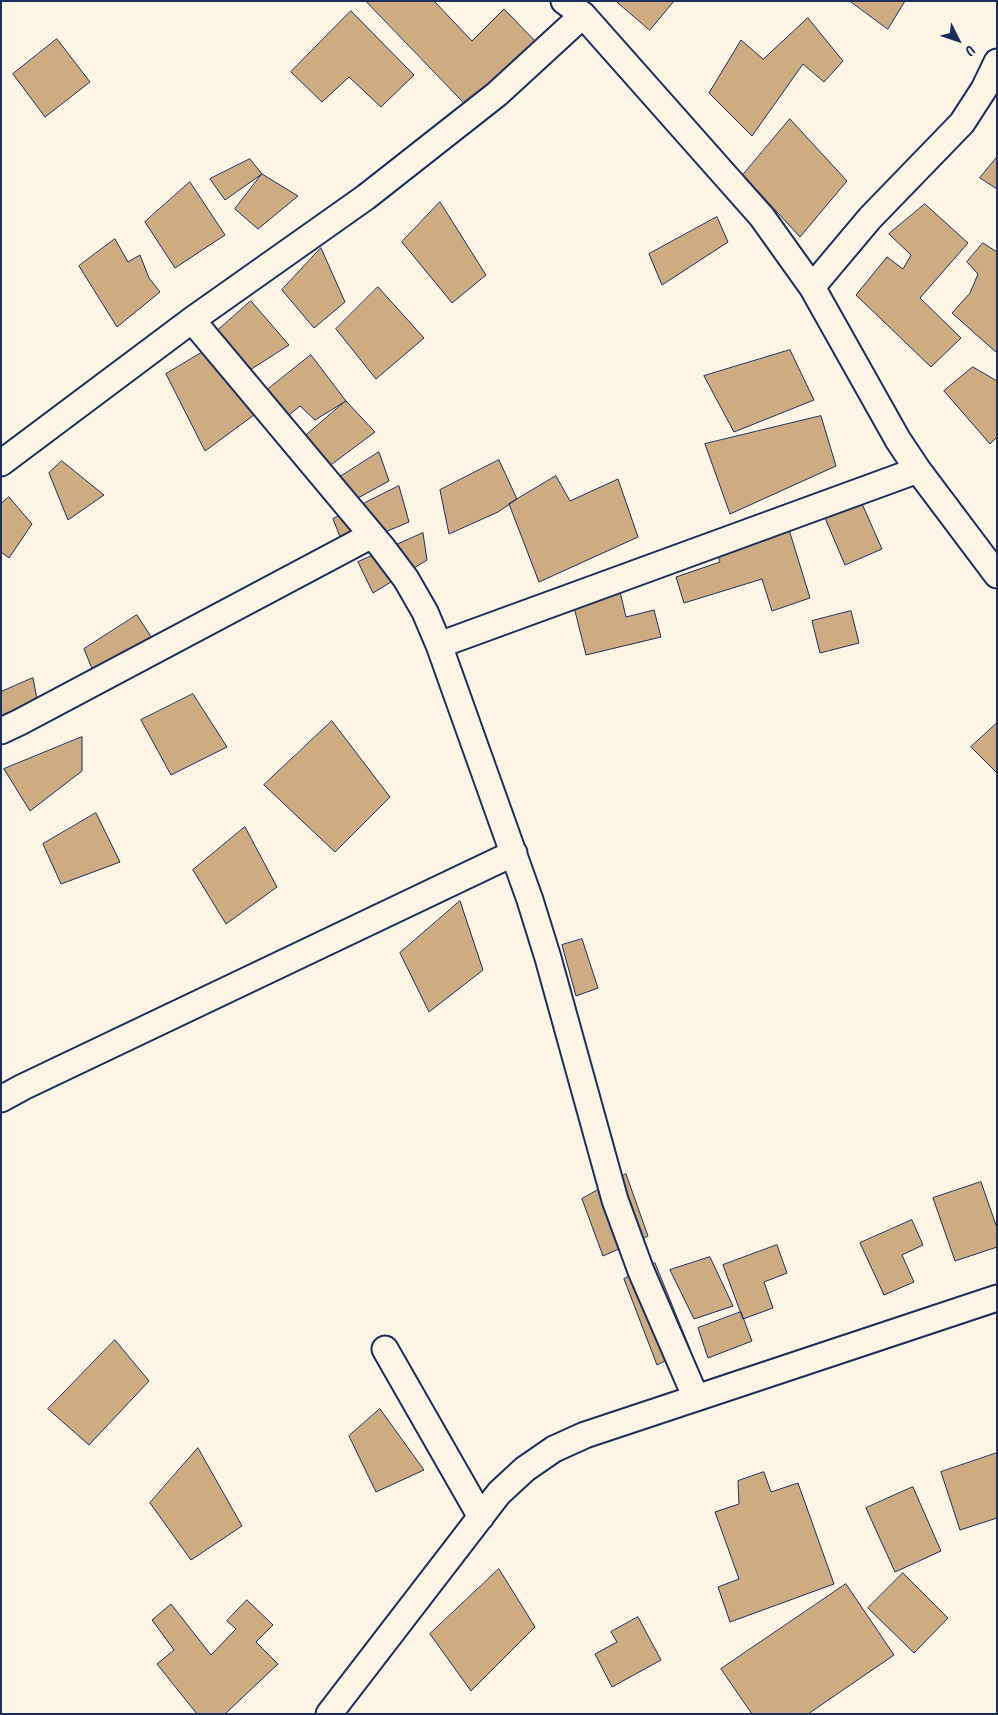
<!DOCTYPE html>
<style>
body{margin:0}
#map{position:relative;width:998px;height:1715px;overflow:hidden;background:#fcf5e5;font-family:Kalam,sans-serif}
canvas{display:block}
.frame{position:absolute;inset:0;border:2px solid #1b2f5e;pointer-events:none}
.north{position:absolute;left:933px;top:15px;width:50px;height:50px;-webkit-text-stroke:4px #fcf5e5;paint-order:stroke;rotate:131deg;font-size:14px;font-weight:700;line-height:20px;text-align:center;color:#1b2f5e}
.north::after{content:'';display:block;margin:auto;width:18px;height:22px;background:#1b2f5e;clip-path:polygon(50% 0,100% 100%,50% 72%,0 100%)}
</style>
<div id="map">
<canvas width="998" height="1715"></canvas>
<div class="frame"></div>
<div class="north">U</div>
</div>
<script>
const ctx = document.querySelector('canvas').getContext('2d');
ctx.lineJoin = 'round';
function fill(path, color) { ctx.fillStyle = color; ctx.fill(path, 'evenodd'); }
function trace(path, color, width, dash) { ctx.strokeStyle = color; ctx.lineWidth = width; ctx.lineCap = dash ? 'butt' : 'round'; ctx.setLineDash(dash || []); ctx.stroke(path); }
const building = new Path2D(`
 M366,1H434L472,41L504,9L539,45L472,111Z
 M616,1H674L650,30Z
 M850,1H905L888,29Z
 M351,11L414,75L381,107L349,77L322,102L291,72Z
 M808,18L843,61L824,82L803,64L752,136L709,93L741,40L763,59Z
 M57,39L90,82L45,117L13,74Z
 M790,119L847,181L800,237L743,175Z
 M997,157V189L980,178Z
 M250,159L262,174L225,200L210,179Z
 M262,174L298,196L258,229L235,209Z
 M190,182L225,235L175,268L145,222Z
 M440,202L486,275L452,303L402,242Z
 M925,204L968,243L920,298L961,338L931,367L856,295L887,257L903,269L911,255L889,234Z
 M717,217L728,242L662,285L649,254Z
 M115,239L128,262L140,255L149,278L160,292L117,327L79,266Z
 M983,243L997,252V353L952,313L970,293L978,274L967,262Z
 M321,248L345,302L314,328L282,290Z
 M378,287L424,338L376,379L336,329Z
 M251,301L289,345L239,377L216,332Z
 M213,346L254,415L205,451L166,374Z
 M790,350L814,400L734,432L704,376Z
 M311,355L346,401L315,420L300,406L278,424L257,398Z
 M973,367L997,381V437L990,444L944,391Z
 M346,401L375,432L320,473L296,444Z
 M821,416L836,466L730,514L705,444Z
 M379,452L389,481L347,504L329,484Z
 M499,460L517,499L498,512L449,534L440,490Z
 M62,461L104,495L68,520L49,473Z
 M556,476L570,501L618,479L638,537L539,582L509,504Z
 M399,486L409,522L345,549L333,519Z
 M855,488L882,549L845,565L819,504Z
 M9,497L32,524L9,558L1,552V504Z
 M787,523L810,598L772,611L762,579L684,603L676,577L720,562L715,546Z
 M423,533L427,560L373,593L358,562Z
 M618,583L626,617L654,610L661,637L586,655L571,595Z
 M851,611L859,643L820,653L812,621Z
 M137,615L153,640L93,671L84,649Z
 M33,678L38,704L1,721V692Z
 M193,694L227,747L171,775L141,720Z
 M332,721L390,797L335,852L264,785Z
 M997,723V773L971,747Z
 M82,737V771L30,811L4,769Z
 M96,813L120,862L61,884L43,844Z
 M245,827L277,887L226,924L193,870Z
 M460,901L483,970L429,1012L400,953Z
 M582,939L598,988L576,996L562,945Z
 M626,1174L648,1236L603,1256L582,1199Z
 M981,1182L997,1228V1247L955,1261L933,1198Z
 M912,1220L923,1245L902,1255L914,1282L884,1295L860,1243Z
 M777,1245L787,1273L764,1282L773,1308L743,1319L723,1265Z
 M710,1257L733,1306L694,1319L670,1270Z
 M655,1263L690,1349L657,1365L624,1279Z
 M741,1312L752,1341L708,1358L698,1328Z
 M115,1340L149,1381L89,1445L48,1409Z
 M380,1409L424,1470L376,1492L349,1436Z
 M198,1448L242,1526L191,1560L150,1503Z
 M997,1453V1518L960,1530L941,1472Z
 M764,1472L771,1492L798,1483L834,1584L730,1622L718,1587L739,1579L715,1512L739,1504L738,1481Z
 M913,1487L941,1551L895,1572L866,1508Z
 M499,1569L535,1627L471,1691L430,1634Z
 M903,1573L948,1618L914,1653L868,1608Z
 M846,1584L894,1655L808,1714H752L721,1669Z
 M247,1600L273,1625L256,1642L278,1664L225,1714H197L157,1664L174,1650L152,1620L171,1604L211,1655L236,1629L227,1621Z
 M638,1617L661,1660L612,1687L595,1654L617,1642L611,1632Z`);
fill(building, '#ceab81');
trace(building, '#1b2f5e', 1);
const minor = new Path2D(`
 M564,1L583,15L762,217L812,287L898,440L918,470L997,575
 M812,287L870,218L962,123L984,89L997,62
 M192,320L382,547L406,579L425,612L439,645L530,900L548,958L615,1200L641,1271L696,1398
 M1,463L192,320L366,197L497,94L583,15
 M439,645L918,470
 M1,731L20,722L372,535
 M1,1099L23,1087L514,853
 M385,1349L481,1517
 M329,1714L499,1493L525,1469L554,1449L585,1435L997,1298`);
trace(minor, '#1b2f5e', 29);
trace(minor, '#fcf5e5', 25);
</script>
